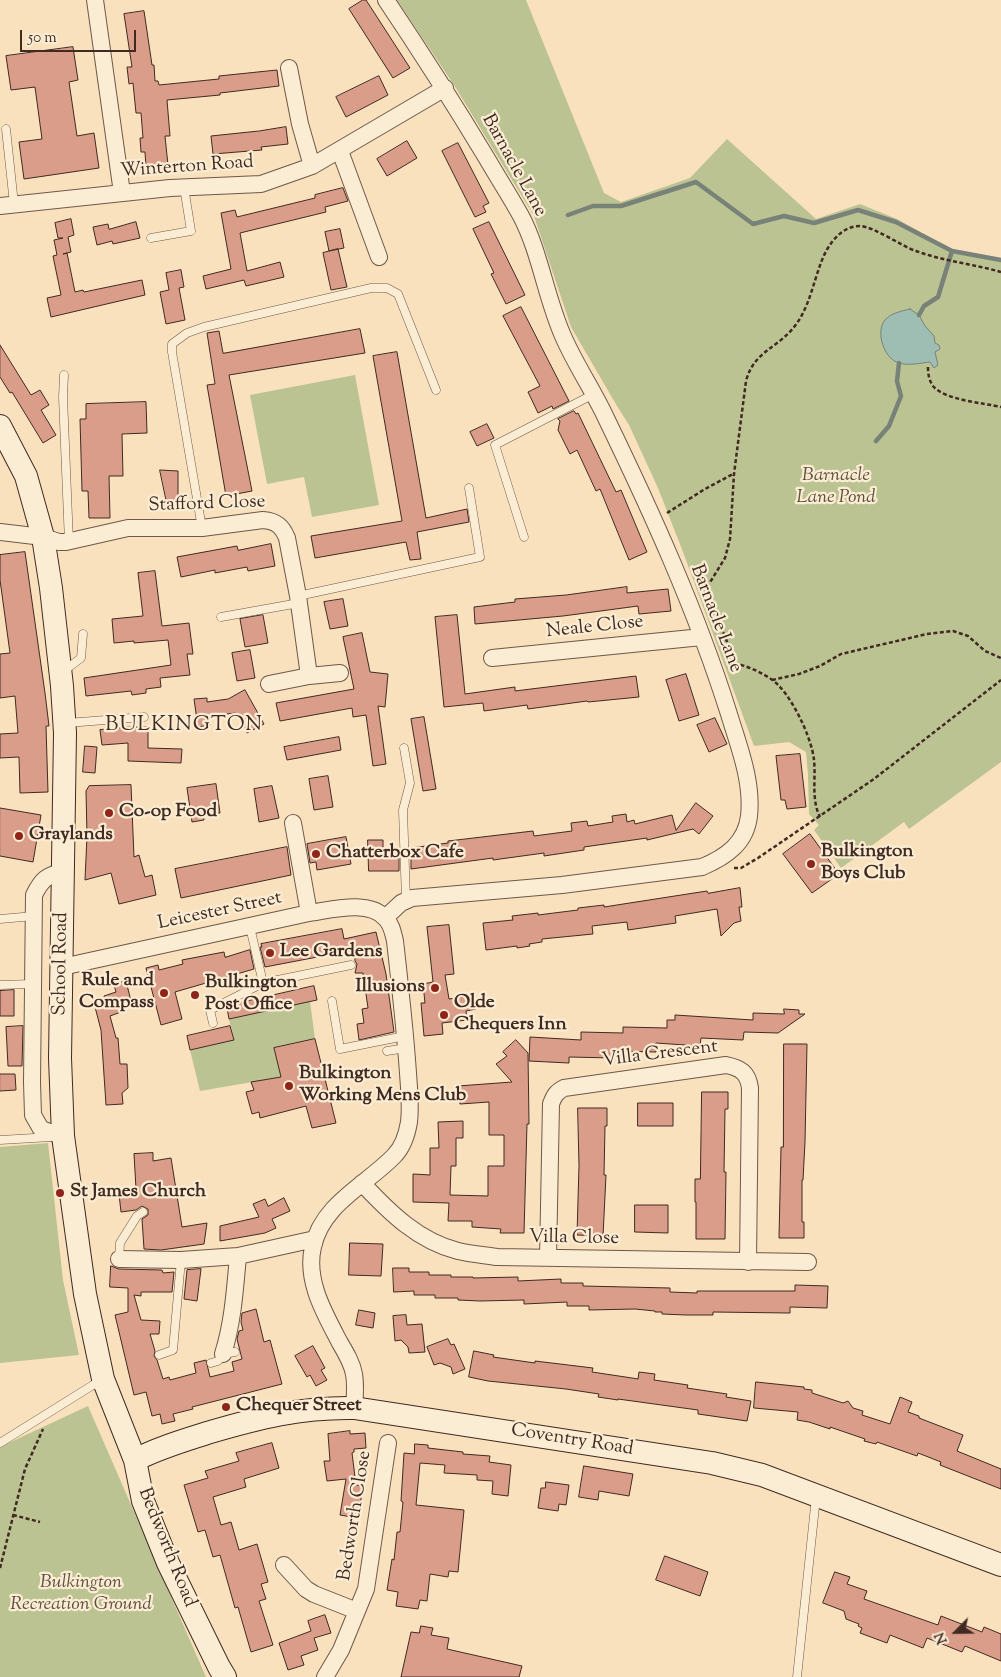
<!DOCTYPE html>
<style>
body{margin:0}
#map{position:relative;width:1001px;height:1677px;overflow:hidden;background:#f9e1bd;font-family:"Sorts Mill Goudy",serif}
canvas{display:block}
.north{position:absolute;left:931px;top:1607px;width:50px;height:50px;-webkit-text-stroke:4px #fbecd4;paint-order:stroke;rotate:247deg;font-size:14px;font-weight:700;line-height:20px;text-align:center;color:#402a22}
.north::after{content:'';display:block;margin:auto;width:18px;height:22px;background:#402a22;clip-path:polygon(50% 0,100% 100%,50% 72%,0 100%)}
.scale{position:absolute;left:20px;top:30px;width:116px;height:22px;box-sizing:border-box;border:2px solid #402a22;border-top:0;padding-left:6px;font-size:15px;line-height:18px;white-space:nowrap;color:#402a22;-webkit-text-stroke:4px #fbecd4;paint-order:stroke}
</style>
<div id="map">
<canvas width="1001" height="1677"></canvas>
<div class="north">N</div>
<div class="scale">50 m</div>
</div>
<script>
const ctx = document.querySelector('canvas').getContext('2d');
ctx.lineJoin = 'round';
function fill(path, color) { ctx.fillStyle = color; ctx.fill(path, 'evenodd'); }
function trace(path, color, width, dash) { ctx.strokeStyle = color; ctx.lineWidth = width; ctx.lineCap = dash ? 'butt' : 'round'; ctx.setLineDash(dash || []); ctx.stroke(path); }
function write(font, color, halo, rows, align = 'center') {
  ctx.font = font + ' "Sorts Mill Goudy",serif'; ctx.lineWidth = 4.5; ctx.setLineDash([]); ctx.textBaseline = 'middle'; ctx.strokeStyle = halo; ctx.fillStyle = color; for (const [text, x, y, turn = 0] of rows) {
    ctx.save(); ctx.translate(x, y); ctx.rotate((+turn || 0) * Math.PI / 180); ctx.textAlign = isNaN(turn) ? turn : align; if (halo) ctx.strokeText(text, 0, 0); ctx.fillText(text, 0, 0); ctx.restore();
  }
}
fill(new Path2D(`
 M397,0H526L604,193L621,202L690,178L727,139L816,219L860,204L897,219L951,249L1001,258V762L909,829L904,822L841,868L814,830L819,825L809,814L808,775L806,752L789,742L754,746L683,552L658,488L629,425L617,406L571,327L534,216L454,85Z
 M355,375L379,505L312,517L304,477L267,484L250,395Z
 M310,1001L315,1039L274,1048L281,1077L200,1091L190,1050L234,1040L229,1019Z
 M48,1143L63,1280L79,1355L0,1363V1147Z
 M88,1406L206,1677H0V1447Z`), '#bcc392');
const water = new Path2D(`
 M910,309L919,315L925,326L934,336L935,343L939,345L940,349L935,352L938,365L934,368L930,362C920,363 909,366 899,363C884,359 875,332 885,320C891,313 902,311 910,309Z`);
fill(water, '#9ebdb3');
trace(water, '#788279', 1);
trace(new Path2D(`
 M568,215L593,206H621L696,182L753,224L784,216L814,223L858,210L896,222L952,251L1001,260
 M919,315L924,306L938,297L952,251
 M876,441L889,426L901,396L897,381L899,363`), '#788279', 4.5);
const building = new Path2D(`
 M363,0H366L410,68L393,78L349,9Z
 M144,11L152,65H154L155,81H158L159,85L219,79V76L277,70L279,86L220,93V95L167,100L170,136H165L168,165L146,167L145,152H141L140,138H143L141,113H136L133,83L129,84L127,67H132L124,14Z
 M73,47L78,80L69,82L77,136L94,133L99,168L24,179L19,142L42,139L35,87L11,90L6,56Z
 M379,76L388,95L346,117L336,97Z
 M286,127L288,144L261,147L262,150L213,154L211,136L259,131Z
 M407,141L417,158L387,176L377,159Z
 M458,143L489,203L483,206L486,212L475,217L442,151Z
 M343,188L348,201L325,207L326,212L240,233L247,271L280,262L284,277L246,286L244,280L206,289L203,276L231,269L221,213L235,210L237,217L315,198V195Z
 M71,219L74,235L68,237L71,252L63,254L67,253L75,292L83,290L84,292L142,280L145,295L51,317L47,298L61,295L53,256L57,255L54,240L63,238H58L55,223Z
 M136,222L140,238L113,244L112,241L97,245L93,227L108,224L109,229Z
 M489,222L525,295L506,304L491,274L494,273L473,229Z
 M340,229L344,248L329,251L325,232Z
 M338,249L347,287L331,290L323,253Z
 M181,270L184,287L179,288L185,320L166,324L160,292L169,290L166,273Z
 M521,307L569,401L553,409L552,406L538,413L528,392L540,386L503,316Z
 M360,329L365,353L229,375L252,491L226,496L207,385L215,384L207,333L219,331L223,353Z
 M0,345L31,395L40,390L49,405L41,410L56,435L43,443L12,392L10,393L0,377Z
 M397,352L426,518L467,509L469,522L417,532L421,559L410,560L406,542L315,558L311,536L402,521L373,356Z
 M146,402L147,433L122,434L123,476H109L110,518H89L88,491H82L80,419H86V404Z
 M574,411L576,414L578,413L616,492L621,490L647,552L629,560L600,489L596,491L577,450L570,454L558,430L560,421L558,419Z
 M487,424L494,438L477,446L470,432Z
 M160,470L178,471V503H167Z
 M271,544L275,566L248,571L247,567L215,573V570L181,577L177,557L237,546L238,550Z
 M25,552L45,693L49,726H46L48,792L20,793L19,757L0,758V734L18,733L15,696L0,698V654L10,653L0,580V555Z
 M155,571L162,626L189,623L193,654H187L190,675L160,678L161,687L146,689V693L132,695L131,691L86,696L84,678L171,665L168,640L134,643V641L114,643L112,619L143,616L138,573Z
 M627,587V593L668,589L671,611L639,614L638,606L563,616L475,624L474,607L515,602V599L566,595Z
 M343,599L348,626L330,629L324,602Z
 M263,615L268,643L245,647L240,619Z
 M457,615L465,694L515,687V691L636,676L639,697L588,702L587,701L528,709L527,705L484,711L483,703L444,707L435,617Z
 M362,633L370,672L388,674L385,707L378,706L386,764L373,766L366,715L353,717L352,708L280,721L276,703L354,689L343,637Z
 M250,650L255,678L237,681L232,653Z
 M686,674L699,715L679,721L666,680Z
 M245,690L264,724L247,733L236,713L208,716L210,725L198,727L194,699L207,698V702L228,699Z
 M424,717L436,789L423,791L411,719Z
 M715,718L727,744L709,752L697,725Z
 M129,727H148V748L182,749L181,763L128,761V743L102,745L100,730Z
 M339,737L341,750L287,760L284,747Z
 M85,746L97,747L95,773L83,772Z
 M800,754L806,807L787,809L785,800H781L776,756Z
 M328,776L333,807L314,810L309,779Z
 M216,784L220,813L203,815L204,820L192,822L187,788Z
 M131,785L134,857L139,855L145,877L152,875L156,895L119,904L111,873L85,880L87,836L86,791L89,786Z
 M272,786L279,818L259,822L254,789Z
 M696,803L713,816L699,834L693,829L647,840V838L584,847V850L544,856V853L493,860V858L411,869V848L448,843V841L533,831L534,836L572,831L571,823L587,821L588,826L613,822L612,816L626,814L627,822L634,820L635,824L672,815L676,830Z
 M0,808L41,815L33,862L0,856Z
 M810,834L839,874L812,893L783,854Z
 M346,837L351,864L317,870L316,862L310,863L307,844Z
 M368,840H383V855H399V871H369Z
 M287,847L291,875L181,898L175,869Z
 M740,888L742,907H739L741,921L734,923L721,936L717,909L675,916L676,923L628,930L627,922L592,926L593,934L542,939V942L529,944L530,946L517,948V946L486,950L483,923L513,920L512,916L538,913V915L578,910V908L604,905V907L707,891L708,893Z
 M449,925L454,974L445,975L449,999L475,995L476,1009L466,1011L467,1020L442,1023L443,1034L424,1036L421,1003H425L423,984L433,982L427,927Z
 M342,929L344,939L376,932L386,974L394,1032L359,1040L357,1024L364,1023L362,1009L368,1008L363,973H355L357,964L355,961L354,950L265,967L260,947H262L261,944Z
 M250,950L254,969L175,992L182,1019L161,1025L146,968L158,965L159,970L183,964L182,960L224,952L225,957Z
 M126,981L131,1001L119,1004L121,1012L110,1016L116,1038H118L120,1064H127L128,1088L122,1093L123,1104L106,1105L101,1030L95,1007L106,1004L104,996L116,992L114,985Z
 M314,986L317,1000L229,1019L227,1008L234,1004Z
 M14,990V1016H0V991Z
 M784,1009L799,1010V1014H805L778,1033L744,1032L743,1040L701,1038L700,1046L656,1043V1052L614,1051V1058L569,1057V1063L529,1061L530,1037L581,1040V1032L623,1033V1027L667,1028V1020H675V1015L753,1020V1013L784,1014Z
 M23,1026L22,1066H8L6,1027Z
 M230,1026L234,1040L190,1050L187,1036Z
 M315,1039L336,1123L312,1128L306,1106L260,1118L259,1112L252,1114L246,1092L254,1090L251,1082L281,1077L274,1048Z
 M516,1040L528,1053L529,1124H527L524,1233H500L501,1229L472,1227V1221H448L449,1203L413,1202V1174L430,1175V1148H439L438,1122L463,1121V1138H456V1166H451L450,1195L488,1196V1166H504V1135H489V1102L460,1104L458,1086L512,1082L496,1064L507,1056L503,1052Z
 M784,1044H807L805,1142L803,1180H802V1222H804V1238H779L781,1147H783Z
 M0,1074H15L16,1090L0,1091Z
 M702,1092H728V1109H725L724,1172H726L725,1239H696V1202H695V1179H700Z
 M638,1103H673V1126H638Z
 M578,1108H607V1126H605L604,1175H606L603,1236L577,1235L579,1166Z
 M153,1153V1161L171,1158L182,1227L207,1223L204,1244L161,1250L144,1249L142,1219L148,1215V1209L142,1206L136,1210L121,1212L119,1194L127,1193V1190L136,1189L134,1154Z
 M284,1198L290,1211L272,1219L276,1228L265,1233L220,1241V1226L259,1217L253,1204L265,1199L268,1206Z
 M635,1205H668V1233L635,1232Z
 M350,1243L383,1244L381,1276L349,1275Z
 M111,1266L119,1269L162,1270L163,1273L174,1272L172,1292H141V1296L134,1295L141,1320L160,1321L159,1334H150L155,1351L154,1356L157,1360L163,1379L169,1377L170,1380L196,1373L194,1363L206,1360L210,1377L234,1371L232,1362L242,1359L237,1339L239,1331L243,1330L241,1322L242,1313L256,1309L264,1342L270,1340L282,1384L192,1407L193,1409L173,1414L175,1421L162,1424L160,1414L152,1416L146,1392L134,1395L115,1315L128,1312V1288L110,1287Z
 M393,1268H409V1272H429V1275H451V1277H473V1278L518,1277V1281L561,1279V1283H583V1286L670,1288V1292L697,1293V1291H795V1285L828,1286L827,1308L790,1307V1313L713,1312V1315H686L662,1314V1312H655V1311L635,1309L589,1310V1306H567V1302L524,1304V1300L480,1301L458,1300V1298H435V1295H414V1291L394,1292Z
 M201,1269L197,1301L184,1299L187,1270Z
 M359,1310L375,1313L373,1328L356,1325Z
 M406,1315L407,1325L422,1324L425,1352L409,1353L408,1347L401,1340L395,1341L393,1316Z
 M448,1339L451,1345L454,1344L465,1369L453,1374L451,1367L440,1363L434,1365L427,1347Z
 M313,1346L325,1368L321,1370L327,1380L316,1386L310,1375L307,1377L295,1356Z
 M474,1351L494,1355L493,1357L535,1363V1361L593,1368L592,1372L632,1378L638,1379L639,1372L655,1374L654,1380L688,1385L687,1388L727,1394L726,1397L751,1401L747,1421L698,1414V1410L618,1399V1400L598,1397L599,1394L566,1389L488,1381L469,1377Z
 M756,1382L804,1387V1389L812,1390V1393L843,1403L848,1401L853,1408L863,1411L862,1415L890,1424L900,1397L912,1402L908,1412L919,1416V1418L963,1435L957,1451L1001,1469V1489L940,1465L941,1462L918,1453L917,1456L877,1442L876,1444L864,1441L865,1439L830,1427V1429L809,1422L797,1420L798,1412L754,1408Z
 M350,1431V1434L365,1433L366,1448L354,1449V1452L352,1453L356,1485L363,1486L358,1518L340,1515L346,1479L327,1481L324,1461H330L328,1434Z
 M272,1443L279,1468L244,1479L246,1487L213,1497L221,1525L231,1522L239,1550L257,1544L268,1582L261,1584L266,1599L259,1601L273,1645L251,1652L238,1607L235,1608L220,1555L213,1557L205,1530L198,1532L184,1485L208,1478L205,1471L239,1461L236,1453Z
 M415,1444L428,1445V1448L463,1452V1454L490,1456L489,1462L511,1465L508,1496L492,1494L493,1481L477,1480V1475L444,1473L445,1465L420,1463L416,1505L464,1510L458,1572L449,1571L448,1577L430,1574L427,1601L420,1600L418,1609L396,1606L398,1592L387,1590L392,1559L394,1560L397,1532H400L403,1502L401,1501L404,1453L414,1454Z
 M584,1466L633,1474L629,1496L599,1491L598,1500L579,1497Z
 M546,1482L569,1485L566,1505L559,1504L558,1511L538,1508L541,1488H545Z
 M665,1556L708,1572L700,1596L656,1580Z
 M835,1572L850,1577L847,1584L867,1591L864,1599L938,1625L941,1616L982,1632L984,1627L1001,1634V1661L965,1646L962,1652L927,1638L923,1648L890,1635L887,1643L860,1633L862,1628L858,1626L859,1624L846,1619L844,1611L823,1603Z
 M325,1615L331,1633L314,1638L318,1650L301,1656L304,1665L288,1670L279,1643L311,1631L308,1621Z
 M421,1626L433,1628L431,1635L449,1638L447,1649L522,1666L519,1677H401L411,1632L419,1633Z`);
fill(building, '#da9d8a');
trace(building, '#402a22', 1);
const lane = new Path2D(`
 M6,129L14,204
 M151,238L191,231L184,187
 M64,375L63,397L69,542
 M202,528L172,352V344L187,333L204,327L371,288H387L398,294L436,390
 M524,537L495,445L594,394
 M298,596L480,557L469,488
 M221,617L299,603
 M65,670L81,658L83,634
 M67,723L144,717
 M404,748L410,783L403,810L406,900
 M0,919L34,916
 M250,927L263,983L351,965
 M0,985L33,984
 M332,1001L340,1049L405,1036
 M213,1023L210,1010L263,983
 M387,1051L406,1048
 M0,1140L51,1137
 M119,1259L120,1243L137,1216L143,1212
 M159,1355L173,1350L181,1260
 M211,1363L218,1361L223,1354L235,1352
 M0,1443L101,1380
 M797,1677L816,1497`);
const street = new Path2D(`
 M95,0L122,193
 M289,68L300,124L312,166
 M340,151L379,257
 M0,206L170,188L261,184L312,166L445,88
 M0,532L43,537L59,542H66L128,528H202L263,520C276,521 282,526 287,538L298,596L309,676
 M492,658L702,637
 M269,684L309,676L340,673
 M293,823L309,913
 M386,917L401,903L412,898L562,885L702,867C726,857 746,843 749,816C753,781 738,744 728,711C696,610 652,513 606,418C593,390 575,364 563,336C546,298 540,252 521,216C510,196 497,176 486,157C454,104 421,52 386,0
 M62,967L309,913C331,910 370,899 386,919C392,925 393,933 395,941C400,985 405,1029 408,1073C409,1089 411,1106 409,1122C407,1134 403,1147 394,1156C366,1185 322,1204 313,1247C305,1281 325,1314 340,1343C346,1353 352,1363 354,1374C356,1385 355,1396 354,1408
 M63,1136L41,1129L33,1115L32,1082L34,895C42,879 46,876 64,871
 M362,1183C389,1212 418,1241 458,1251C471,1254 484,1255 497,1257L808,1262
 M548,1258L551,1104C554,1096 556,1092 564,1088L726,1065C741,1068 748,1073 750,1088L748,1262
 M119,1259L181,1260L238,1256L315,1239
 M223,1354C233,1322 235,1289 238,1256
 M284,1565L306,1589L314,1594L357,1611
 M325,1677L341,1650L366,1589L388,1443`);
const secondary = new Path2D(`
 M0,426L26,476L43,537L51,588L62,686L65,733L60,1058L63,1136L85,1294L103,1379L135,1460L143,1501L168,1563L219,1667L225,1677
 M135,1460C158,1448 182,1441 207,1433C258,1418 301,1407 354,1408L712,1463L762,1475L1001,1565`);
trace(lane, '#6e5849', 9);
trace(street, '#6e5849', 18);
trace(secondary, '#402a22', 24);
trace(new Path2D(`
 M928,367C928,374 929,380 933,386C944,400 984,403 1001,407
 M667,513L705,489L733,474
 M728,661C743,665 758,670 771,679C790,691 812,738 814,760C816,779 811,799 820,817
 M730,661V649L707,593L709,584L725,558L730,539L734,474L746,381C754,350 780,348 797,323C814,299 816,262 832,242C839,233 848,226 860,226C875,227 901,246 916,251C943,261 973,264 1001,272
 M772,680L799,674L820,666L841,654L927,634L953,631L968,636L985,651L1001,658
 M734,868H741L758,858L874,779L1001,680
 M13,1515L40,1522
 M0,1568L25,1469L43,1429`), '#402a22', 2.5, [4, 2.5]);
trace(lane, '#fbecd4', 8);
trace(street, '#fbecd4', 16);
trace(secondary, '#fbecd4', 22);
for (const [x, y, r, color] of [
 [109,813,5,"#8f2418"],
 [19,836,5,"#8f2418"],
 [316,854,5,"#8f2418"],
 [811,864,5,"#8f2418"],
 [270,953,5,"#8f2418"],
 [435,988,5,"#8f2418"],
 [164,993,5,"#8f2418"],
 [195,995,5,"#8f2418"],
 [444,1015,5,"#8f2418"],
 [289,1086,5,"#8f2418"],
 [60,1193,5,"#8f2418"],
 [226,1407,5,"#8f2418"]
]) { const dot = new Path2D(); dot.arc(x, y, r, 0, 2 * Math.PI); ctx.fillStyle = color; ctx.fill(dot); trace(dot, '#fbecd4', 2); }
write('19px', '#402a22', '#fbecd4', [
 ["Barnacle Lane",513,166,61],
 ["Winterton Road",187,168,-4],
 ["Stafford Close",207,505,-2],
 ["Barnacle Lane",715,619,69],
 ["Neale Close",595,628,-6],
 ["Leicester Street",220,912,-12],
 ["School Road",62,964,-89],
 ["Villa Crescent",660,1055,-7],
 ["Villa Close",574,1239,1],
 ["Coventry Road",572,1441,9],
 ["Bedworth Close",356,1516,-81],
 ["Bedworth Road",166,1548,68]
]);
write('italic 19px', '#5f503e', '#fbecd4', [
 ["Barnacle",836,477],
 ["Lane Pond",836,499],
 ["Bulkington",81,1584],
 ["Recreation Ground",81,1606]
]);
write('bold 19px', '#402a22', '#fbecd4', [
 ["Co-op Food",119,813],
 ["Graylands",29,836],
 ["Bulkington",821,853],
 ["Boys Club",821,875],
 ["Chatterbox Cafe",326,854],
 ["Lee Gardens",280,953],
 ["Rule and",154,982,"right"],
 ["Compass",154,1004,"right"],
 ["Bulkington",205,984],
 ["Post Office",205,1006],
 ["Illusions",425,988,"right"],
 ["Olde",454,1004],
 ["Chequers Inn",454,1026],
 ["Bulkington",299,1075],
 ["Working Mens Club",299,1097],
 ["St James Church",70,1193],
 ["Chequer Street",236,1407]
], 'left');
ctx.letterSpacing = '1px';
write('21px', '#402a22', '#fbecd4', [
 ["BULKINGTON",184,726]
]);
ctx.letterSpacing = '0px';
</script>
